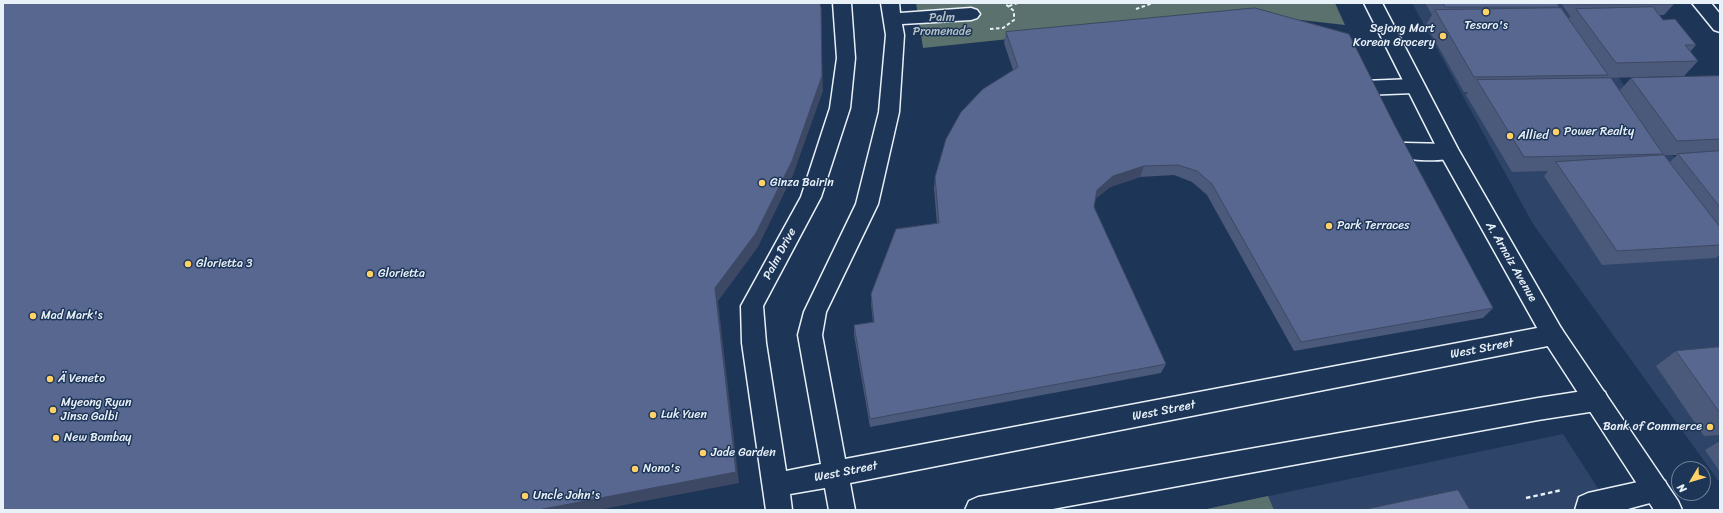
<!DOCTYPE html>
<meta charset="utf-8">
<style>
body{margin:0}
#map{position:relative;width:1723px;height:513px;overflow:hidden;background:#1d3557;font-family:Sriracha,sans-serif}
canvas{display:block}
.frame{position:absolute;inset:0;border:4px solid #e8f1f8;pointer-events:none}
.north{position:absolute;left:1671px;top:461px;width:40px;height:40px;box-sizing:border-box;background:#1d3557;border:1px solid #6e8097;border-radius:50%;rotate:232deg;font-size:11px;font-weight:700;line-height:16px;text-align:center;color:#e8f1f8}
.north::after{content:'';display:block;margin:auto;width:14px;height:18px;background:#ffd166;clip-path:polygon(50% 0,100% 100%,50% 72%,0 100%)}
</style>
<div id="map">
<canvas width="1723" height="513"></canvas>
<div class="frame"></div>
<div class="north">N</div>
</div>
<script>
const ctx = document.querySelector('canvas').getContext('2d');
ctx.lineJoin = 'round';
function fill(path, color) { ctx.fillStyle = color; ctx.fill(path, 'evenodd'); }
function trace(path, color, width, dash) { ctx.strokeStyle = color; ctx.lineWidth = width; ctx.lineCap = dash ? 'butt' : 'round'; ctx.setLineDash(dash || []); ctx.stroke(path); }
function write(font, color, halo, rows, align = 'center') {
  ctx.font = font + ' Sriracha,sans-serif'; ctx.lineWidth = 3; ctx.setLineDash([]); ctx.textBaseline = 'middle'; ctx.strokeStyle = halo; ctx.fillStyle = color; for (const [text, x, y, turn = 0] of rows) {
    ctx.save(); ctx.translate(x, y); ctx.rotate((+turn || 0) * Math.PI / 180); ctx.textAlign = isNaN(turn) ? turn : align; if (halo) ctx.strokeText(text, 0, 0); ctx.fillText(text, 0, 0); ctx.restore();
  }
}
fill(new Path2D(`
 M1412,3H1568L1664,144L1720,217V483L1533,224Z
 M1563,434L1612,510H1202Z`), '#2e4468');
fill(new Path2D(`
 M916,3H1335L1345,25L1248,14L923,48Z
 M1268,496L1274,510H1202Z`), '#5b716d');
const minor = new Path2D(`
 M833,3H851L855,58L850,108L821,197L763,306L766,343L786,471L821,464L798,335L804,312L856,204L879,112L886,35L881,3H899L900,13L971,8L977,10L980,14L977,18L971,20L902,24L904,35L899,112L878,204L826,312L822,335L845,459L1553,325L1561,328L1565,335L1561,342L1553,345L850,483L855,510H829L825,488L790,494L792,510H766L742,343L741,306L801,197L830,108L837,58Z
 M1692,3H1711L1720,14V32L1714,30Z
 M1414,79L1421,81L1424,86L1421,91L1414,93L1363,95L1356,93L1353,88L1356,83L1363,81Z
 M1405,143L1449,144L1456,147L1459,152L1456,157C1442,162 1412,161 1398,156L1395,151L1398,146Z
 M1596,389L1605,392L1608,400L1605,408L1596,411L1538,420L1047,510H965L969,501L978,497L1538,398Z
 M1656,478L1665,481L1669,490L1665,499L1624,510H1575L1579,497L1588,493Z`);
const major = new Path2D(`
 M1364,3H1382L1458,149L1561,328L1678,501L1682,510H1654L1545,342L1439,152Z`);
trace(minor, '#e8f1f8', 3);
trace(major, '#e8f1f8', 3);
trace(new Path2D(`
 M1009,6L1018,3
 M1136,9L1153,3
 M990,29L1003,28L1014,20V11L1004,3`), '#e8f1f8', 2, [3.5, 2.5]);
trace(new Path2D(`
 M1526,498L1562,490`), '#e8f1f8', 2.5, [4.5, 3]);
fill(minor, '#1d3557');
fill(major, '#1d3557');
fill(new Path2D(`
 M1425,3H1557L1559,7L1558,8L1568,19L1571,16H1570L1561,3H1674V4L1664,15H1660L1663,20L1696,45L1690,52L1698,61L1684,76L1605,78L1619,91L1631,78L1720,76V254L1716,258L1602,265L1544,176L1548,171L1512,172L1466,95L1468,92H1464L1426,25L1432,15ZM1662,155H1677L1670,162Z
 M1006,32L1395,126L1493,308L1483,318L1294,351L1207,195L1192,182L1174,175L1140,177L1110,187L1095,199L1094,207L1166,364L1161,373L870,427L854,335V325L873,322L871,304V294L937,224L934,188L935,177L1013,70L1004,43Z
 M1720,347V435L1704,436L1656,366L1676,351Z
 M1720,441V472L1705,450Z`), '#4b597b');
fill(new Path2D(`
 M821,23L823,91L793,175L758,247L718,301L739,483L598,510H538Z
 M1144,166L1140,177L1110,187L1093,201L1097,190L1113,176Z`), '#3d4864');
const building = new Path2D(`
 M3,3H820L821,8L822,76L792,161L756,233L715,288L736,472L538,510H3Z
 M1443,3H1557L1559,7H1445Z
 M1577,3H1674V4H1578Z
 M1653,7L1663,20L1675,19L1696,45H1685L1698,61L1616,63L1576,9Z
 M1255,8L1349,34L1395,126L1493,308L1301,342L1212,184L1197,171L1178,165L1144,166L1113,176L1097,190L1094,207L1166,364L870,419L854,325L874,322L871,294L896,229L939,223L935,177L946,139L961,112L983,89L1018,67L1006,32Z
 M1561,8L1608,75L1474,77L1435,10Z
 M1720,76V139L1677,141L1631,78Z
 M1611,78L1663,154L1524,157L1477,80Z
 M1720,151V207L1678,154Z
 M1664,155L1720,227V245L1617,251L1556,162Z
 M1720,347V413L1676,351Z
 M1458,490L1470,510H1362Z`);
fill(building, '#57678f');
trace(building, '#3d4864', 1);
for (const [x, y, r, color] of [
 [1486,12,4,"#ffd166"],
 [1443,36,4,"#ffd166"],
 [1556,132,4,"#ffd166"],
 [1510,136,4,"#ffd166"],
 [762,183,4,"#ffd166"],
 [1329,226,4,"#ffd166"],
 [188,264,4,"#ffd166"],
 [370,274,4,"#ffd166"],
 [33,316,4,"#ffd166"],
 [50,379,4,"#ffd166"],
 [53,410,4,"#ffd166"],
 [653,415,4,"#ffd166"],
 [1710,427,4,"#ffd166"],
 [56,438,4,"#ffd166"],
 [703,453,4,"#ffd166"],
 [635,469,4,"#ffd166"],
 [525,496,4,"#ffd166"]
]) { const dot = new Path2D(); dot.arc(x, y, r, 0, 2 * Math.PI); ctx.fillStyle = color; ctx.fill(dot); trace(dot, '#1d3557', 1.5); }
write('12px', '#b7c4c7', '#1d3557', [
 ["Palm",942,18],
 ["Promenade",942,32]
]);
write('12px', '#e8f1f8', '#1d3557', [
 ["Tesoro's",1486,26,"center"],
 ["Sejong Mart",1435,29,"right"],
 ["Korean Grocery",1435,43,"right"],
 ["Power Realty",1564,132],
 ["Allied",1518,136],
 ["Ginza Bairin",770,183],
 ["Park Terraces",1337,226],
 ["Glorietta 3",196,264],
 ["Glorietta",378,274],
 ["Mad Mark's",41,316],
 ["Ä Veneto",58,379],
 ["Myeong Ryun",61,403],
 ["Jinsa Galbi",61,417],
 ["Luk Yuen",661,415],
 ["Bank of Commerce",1702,427,"right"],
 ["New Bombay",64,438],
 ["Jade Garden",711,453],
 ["Nono's",643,469],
 ["Uncle John's",533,496]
], 'left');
write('12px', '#e8f1f8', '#1d3557', [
 ["Palm Drive",780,254,-62],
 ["A. Arnaiz Avenue",1511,262,60],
 ["West Street",1482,349,-11],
 ["West Street",1164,411,-11],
 ["West Street",846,472,-11]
]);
</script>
